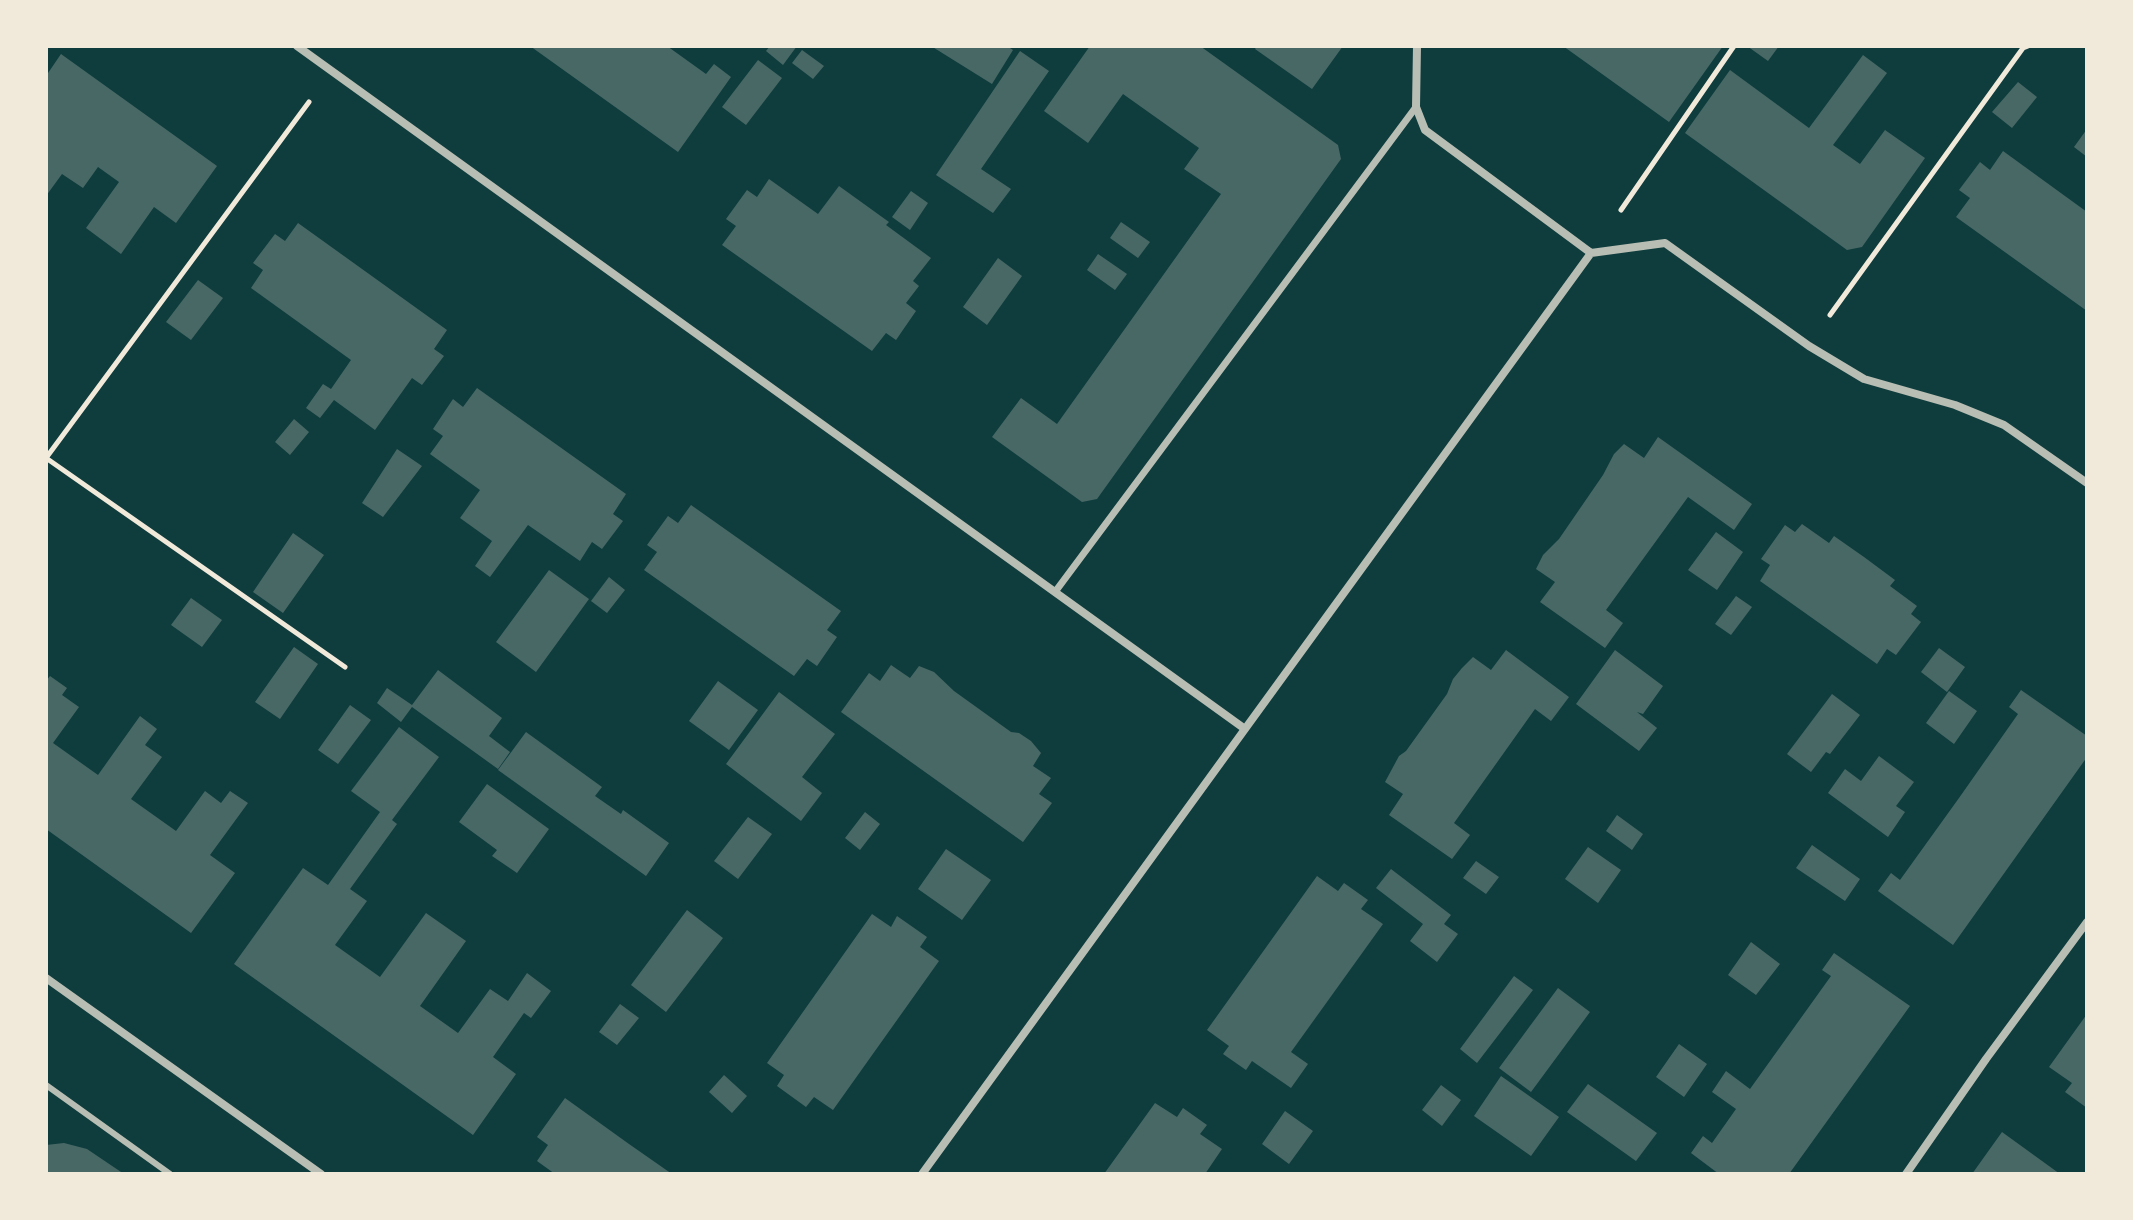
<!DOCTYPE html>
<style>
body{margin:0}
#map{position:relative;width:2133px;height:1220px;overflow:hidden;background:#0f3d3e;font-family:Rubik,sans-serif}
canvas{display:block}
.frame{position:absolute;inset:0;border:48px solid #f1e9da;pointer-events:none}
</style>
<div id="map">
<canvas width="2133" height="1220"></canvas>
<div class="frame"></div>
</div>
<script>
const ctx = document.querySelector('canvas').getContext('2d');
ctx.lineJoin = 'round';
function fill(path, color) { ctx.fillStyle = color; ctx.fill(path, 'evenodd'); }
function trace(path, color, width, dash) { ctx.strokeStyle = color; ctx.lineWidth = width; ctx.lineCap = dash ? 'butt' : 'round'; ctx.setLineDash(dash || []); ctx.stroke(path); }
fill(new Path2D(`
 M530,46H667L706,74L714,64L731,77L678,152Z
 M770,46H797L783,65L766,51Z
 M931,46H1007L1013,50L992,84Z
 M1090,46H1200L1338,145L1341,159L1097,499L1082,502L992,437L1021,398L1057,424L1221,194L1184,169L1199,148L1123,94L1088,143L1044,111Z
 M1257,46H1343L1312,89L1255,49Z
 M1563,46H1723L1669,122Z
 M1747,46H1779L1768,61Z
 M802,50L824,66L813,79L792,63Z
 M1020,51L1049,71L981,169L1011,189L993,213L936,175Z
 M61,54L217,166L176,223L154,207L121,254L86,228L119,182L98,167L83,188L62,174L46,196V76Z
 M1863,55L1887,73L1833,145L1860,164L1885,130L1925,158L1862,247L1847,250L1685,133L1730,70L1809,128Z
 M758,60L782,78L746,125L722,107Z
 M2018,82L2037,97L2012,128L1992,112Z
 M2087,129V157L2074,147Z
 M2003,151L2087,212V311L1956,217L1970,198L1959,190L1980,162L1990,170Z
 M769,179L818,214L839,186L889,222L886,225L931,258L913,281L919,286L906,303L916,311L896,340L886,333L872,351L722,245L736,226L726,219L747,190L757,197Z
 M911,191L928,203L910,230L892,217Z
 M1121,222L1150,242L1138,258L1110,238Z
 M298,223L447,330L434,349L444,356L422,385L412,378L375,430L334,400L320,418L306,408L323,384L331,389L351,360L251,288L263,270L253,263L275,234L285,241Z
 M1098,254L1127,274L1115,290L1087,270Z
 M998,258L1022,276L987,325L963,307Z
 M198,280L223,298L191,340L166,322Z
 M477,388L626,494L613,514L623,521L602,549L592,542L580,561L528,525L490,577L475,566L492,541L460,518L480,490L430,454L443,436L433,429L453,399L463,407Z
 M294,419L309,432L290,455L275,442Z
 M1658,437L1752,504L1734,530L1688,497L1606,610L1623,623L1605,648L1540,602L1555,582L1536,569L1543,555L1559,539L1603,475L1614,454L1624,444L1644,458Z
 M397,449L422,466L383,517L362,503Z
 M691,505L841,611L827,630L837,637L817,666L807,659L794,676L644,570L657,552L647,545L668,516L678,523Z
 M1802,524L1829,543L1834,536L1864,557L1895,580L1890,586L1917,606L1911,614L1921,622L1896,655L1887,649L1877,664L1760,581L1770,565L1761,559L1785,525L1795,532Z
 M1716,532L1743,552L1717,590L1688,570Z
 M293,533L324,555L283,613L253,592Z
 M549,570L589,599L536,672L496,642Z
 M609,577L625,590L607,613L591,601Z
 M1736,596L1752,607L1731,635L1715,624Z
 M191,598L222,620L202,647L171,625Z
 M294,647L318,664L280,719L255,702Z
 M1939,648L1965,667L1947,692L1921,672Z
 M1506,650L1569,697L1551,721L1535,709L1454,823L1470,835L1452,859L1389,815L1403,794L1385,782L1399,756L1406,751L1447,694L1453,679L1462,668L1473,657L1491,670Z
 M1615,650L1663,686L1643,714L1637,712L1657,728L1639,751L1576,704Z
 M891,665L910,678L919,666L934,672L954,691L1011,732L1019,733L1031,741L1041,753L1033,766L1051,778L1039,794L1052,803L1023,842L841,712L869,673L880,681Z
 M438,670L502,718L489,736L510,752L498,769L412,707L401,722L377,703L387,688L412,705Z
 M50,676L67,688L62,695L79,707L53,743L98,775L140,716L157,729L145,745L162,757L131,799L176,831L205,791L221,803L230,791L248,803L210,855L235,873L191,933L46,829V681Z
 M718,681L758,710L729,750L689,721Z
 M2021,690L2087,736V757L1953,945L1878,891L1891,873L1900,880L1959,798L2018,714L2009,707Z
 M1949,691L1977,711L1954,744L1926,723Z
 M779,692L835,734L802,777L822,793L801,821L726,764Z
 M1832,694L1860,715L1830,754L1826,752L1811,772L1787,754Z
 M350,705L371,720L338,764L318,750Z
 M399,727L439,757L392,820L397,824L350,889L367,901L335,945L380,977L426,913L466,941L420,1006L458,1033L490,989L508,1001L527,973L551,991L531,1018L524,1013L493,1057L516,1074L473,1135L234,964L303,868L328,885L380,812L351,791Z
 M526,732L602,787L595,796L621,814L623,810L669,843L646,876L498,770Z
 M1879,756L1914,782L1896,806L1905,812L1888,837L1828,793L1845,769L1861,781Z
 M487,784L549,829L517,873L492,856L497,850L459,822Z
 M865,812L880,824L860,850L845,838Z
 M1617,815L1643,834L1632,850L1606,831Z
 M748,817L772,834L738,879L714,861Z
 M1812,845L1860,879L1845,901L1796,868Z
 M1588,847L1621,870L1598,903L1565,879Z
 M946,849L991,880L962,920L918,889Z
 M1476,861L1499,877L1486,894L1463,878Z
 M1391,869L1451,915L1444,924L1458,934L1437,962L1410,941L1423,924L1376,888Z
 M1317,876L1338,891L1344,883L1368,900L1361,909L1383,924L1291,1052L1308,1064L1291,1088L1252,1061L1246,1070L1223,1054L1229,1046L1207,1030Z
 M687,910L723,938L666,1012L631,985Z
 M872,914L891,927L897,916L927,937L920,947L939,961L833,1110L814,1097L806,1107L777,1086L784,1075L767,1063Z
 M1751,942L1780,964L1756,995L1728,975Z
 M1834,953L1910,1006L1789,1174H1719L1691,1153L1703,1136L1712,1143L1736,1109L1712,1092L1726,1071L1750,1089L1831,976L1822,970Z
 M1514,976L1533,990L1477,1063L1460,1049Z
 M1558,988L1590,1012L1531,1092L1499,1068Z
 M620,1004L639,1018L617,1045L599,1032Z
 M2087,1014V1108L2065,1092L2072,1083L2049,1067Z
 M1679,1044L1707,1064L1684,1097L1656,1077Z
 M724,1075L747,1096L732,1113L709,1092Z
 M1501,1076L1559,1117L1531,1156L1474,1116Z
 M1588,1084L1657,1133L1636,1161L1567,1112Z
 M1441,1085L1461,1100L1442,1126L1422,1110Z
 M565,1098L629,1144L672,1174H555L537,1161L548,1145L537,1137Z
 M1155,1103L1177,1117L1183,1108L1207,1125L1200,1134L1222,1149L1205,1174H1104Z
 M1285,1111L1313,1131L1289,1164L1262,1144Z
 M2002,1132L2060,1174H1972Z
 M64,1143L87,1149L124,1174H46V1145Z`), '#486865');
trace(new Path2D(`
 M1621,210L1734,46
 M1830,315L2023,48L2028,46
 M46,458L309,102
 M46,458L345,667`), '#f1e9da', 5);
trace(new Path2D(`
 M46,1085L170,1174`), '#b8beb3', 6);
trace(new Path2D(`
 M1055,592L1416,107`), '#b8beb3', 7);
trace(new Path2D(`
 M297,46L1245,729L1591,253L1425,130L1416,107L1417,46
 M1591,253L1665,243L1809,346L1864,379L1955,405L2004,425L2087,483
 M46,978L321,1174
 M922,1174L1245,729
 M1906,1174L1986,1059L2087,922`), '#b8beb3', 8);
</script>
